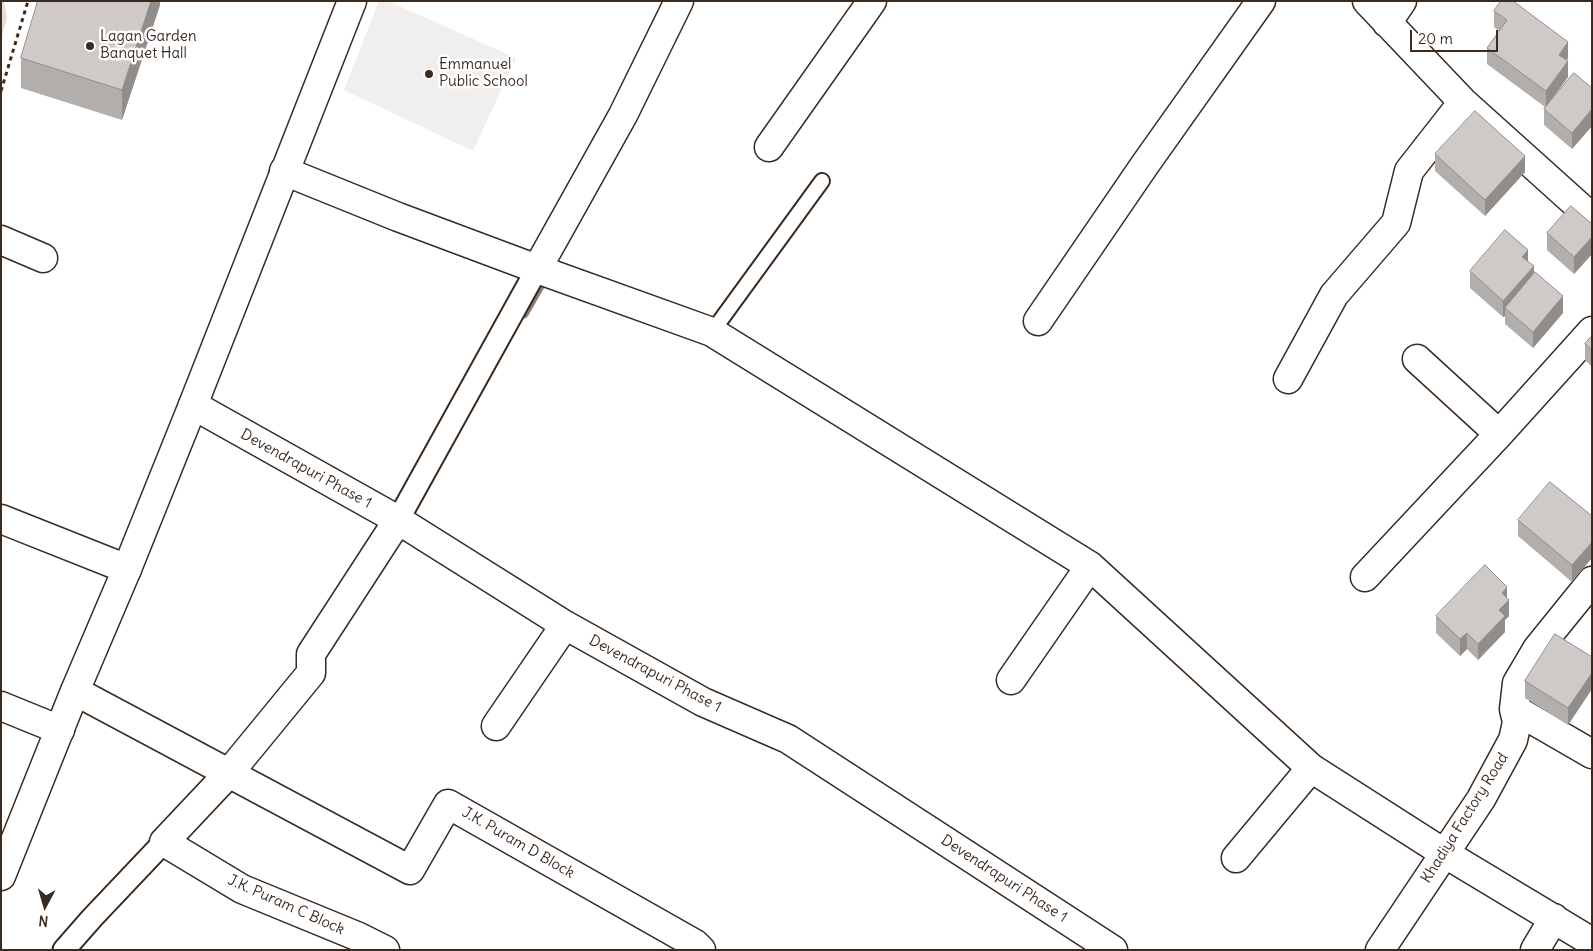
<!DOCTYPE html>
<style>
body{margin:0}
#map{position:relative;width:1593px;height:951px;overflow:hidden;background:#fff;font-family:Delius,sans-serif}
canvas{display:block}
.frame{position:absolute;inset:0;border:2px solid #3b2a1e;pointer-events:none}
.north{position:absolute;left:20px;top:881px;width:50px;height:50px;-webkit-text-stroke:4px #fff;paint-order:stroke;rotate:186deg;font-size:14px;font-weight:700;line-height:20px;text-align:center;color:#3b2a1e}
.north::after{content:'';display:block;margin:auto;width:18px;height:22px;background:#3b2a1e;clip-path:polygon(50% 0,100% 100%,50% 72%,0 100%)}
.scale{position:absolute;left:1410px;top:30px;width:88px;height:22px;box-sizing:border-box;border:2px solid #3b2a1e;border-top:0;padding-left:6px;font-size:15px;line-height:18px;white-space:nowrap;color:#3b2a1e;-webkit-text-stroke:4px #fff;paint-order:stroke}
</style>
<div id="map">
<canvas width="1593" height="951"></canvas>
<div class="frame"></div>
<div class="north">N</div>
<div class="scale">20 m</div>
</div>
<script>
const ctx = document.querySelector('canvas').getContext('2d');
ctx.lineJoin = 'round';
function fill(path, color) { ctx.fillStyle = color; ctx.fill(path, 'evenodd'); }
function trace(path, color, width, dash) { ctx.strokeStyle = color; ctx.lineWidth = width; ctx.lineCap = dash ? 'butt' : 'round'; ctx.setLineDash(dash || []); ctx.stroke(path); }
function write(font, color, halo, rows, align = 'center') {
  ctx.font = font + ' Delius,sans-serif'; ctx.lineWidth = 5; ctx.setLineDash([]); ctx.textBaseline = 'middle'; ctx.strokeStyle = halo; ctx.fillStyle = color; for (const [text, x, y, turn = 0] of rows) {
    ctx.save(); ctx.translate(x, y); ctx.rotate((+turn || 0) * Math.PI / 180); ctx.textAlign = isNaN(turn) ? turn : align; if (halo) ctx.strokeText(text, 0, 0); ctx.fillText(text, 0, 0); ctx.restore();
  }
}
fill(new Path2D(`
 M379,1H388L516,58L473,151L344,90Z`), '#f1efee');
fill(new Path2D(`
 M1,1H4L7,18L1,39Z`), '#e2e0de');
trace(new Path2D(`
 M524,314L540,286`), '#887e77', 9);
const service = new Path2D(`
 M712,332L822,181`);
const pedestrian = new Path2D(`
 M398,520L537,269
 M64,950L92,918L164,842`);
const minor = new Path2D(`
 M1367,1L1463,102L1592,218
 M1387,23L1402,1
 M769,147L872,1
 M284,171L398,217L537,269L712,332L1090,566L1311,768L1444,853L1592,942
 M1,240L43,258
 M537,269L623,115L679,1
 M1038,321L1144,166L1261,1
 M1417,359L1499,434
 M1288,379L1334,295L1396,223L1409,171L1463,102
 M193,405L398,520L565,625L703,702L788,739L1113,950
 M1,519L127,569
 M1365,577L1499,434L1592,331
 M1011,680L1090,566
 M75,691L410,870L448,804L695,944L701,950
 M1,706L60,730
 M1514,709L1592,754
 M496,726L565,625
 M1236,858L1311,768
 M385,950L359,937L242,889L164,842L229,773L311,673V654L398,520
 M1380,950L1481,799L1513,740L1517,722L1514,709L1517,683L1537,649L1592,581
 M1535,950L1554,918`);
const secondary = new Path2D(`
 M1,876L75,691L127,569L193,405L352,1`);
trace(service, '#3b2a1e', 18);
trace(pedestrian, '#3b2a1e', 25);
trace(minor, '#3b2a1e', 31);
trace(secondary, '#3b2a1e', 31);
trace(new Path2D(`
 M1,91L28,1`), '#3b2a1e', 3, [4, 4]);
trace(service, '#fff', 14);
trace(pedestrian, '#fff', 21);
trace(minor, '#fff', 28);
trace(secondary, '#fff', 28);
fill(new Path2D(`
 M160,1V5L122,120L21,88V58Z
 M1494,11L1568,58L1567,60L1568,77L1547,106L1592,88V126L1572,149L1544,125V109L1545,107L1487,64V48L1499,31L1494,27Z
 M1435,154L1525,172L1485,216L1435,171Z
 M1592,224V254L1574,274L1547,250V233Z
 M1470,271L1534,273L1563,313L1533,348L1505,324V316L1503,317L1470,288Z
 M1592,336V367L1585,360V344Z
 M1592,516L1572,582L1518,536V520Z
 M1507,598L1509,616L1505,620V632L1478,660L1467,649L1460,656L1436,633V616Z
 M1592,657V689L1568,725L1525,698V681Z`), '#b2aeab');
fill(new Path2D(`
 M151,1H160V5L122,120V90Z
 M1568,42V58L1559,71V55Z
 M1568,61V77L1546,107V91Z
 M1592,109V126L1572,149V133Z
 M1525,156V172L1485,216V200Z
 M1592,237V254L1574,274V257Z
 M1528,250V267L1522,257Z
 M1534,266V282L1505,308V316L1503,317V301Z
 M1563,296V313L1533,348V332Z
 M1592,542V558L1572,582V565Z
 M1507,587V602L1509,600V616L1505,620V632L1478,660V644L1499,610L1502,593Z
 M1467,633V649L1460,656V639Z
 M1592,673V689L1568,725V708Z`), '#918d8b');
const building = new Path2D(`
 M38,1H151L122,90L21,58Z
 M1501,1H1513L1568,42L1559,55L1568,61L1546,91L1487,48L1507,20L1494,11Z
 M1574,73L1592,88V109L1572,133L1544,109Z
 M1475,111L1525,156L1485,200L1435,154Z
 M1571,206L1592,224V237L1574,257L1547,233Z
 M1505,230L1528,250L1522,257L1534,266L1503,301L1470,271Z
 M1535,272L1563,296L1533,332L1505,308Z
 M1592,336V350L1585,344Z
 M1550,482L1592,516V542L1572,565L1518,520Z
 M1485,565L1507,587L1502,593L1509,600L1499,610L1505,616L1478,644L1467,633L1460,639L1436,616Z
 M1555,634L1592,657V673L1568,708L1525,681Z`);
fill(building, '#cfcac7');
trace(building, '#918d8b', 1);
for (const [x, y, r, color] of [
 [90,46,5,"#3b2a1e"],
 [429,74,5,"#3b2a1e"]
]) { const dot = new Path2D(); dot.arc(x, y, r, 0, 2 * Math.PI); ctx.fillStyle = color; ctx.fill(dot); trace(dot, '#fff', 2); }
write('15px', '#3b2a1e', '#fff', [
 ["Lagan Garden",100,37],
 ["Banquet Hall",100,54],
 ["Emmanuel",439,65],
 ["Public School",439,82]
], 'left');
write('15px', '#3b2a1e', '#fff', [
 ["Devendrapuri Phase 1",306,469,29],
 ["Devendrapuri Phase 1",655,674,28],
 ["Khadiya Factory Road",1465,818,-58],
 ["J.K. Puram D Block",518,843,30],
 ["Devendrapuri Phase 1",1004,879,33],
 ["J.K. Puram C Block",286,905,24]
]);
</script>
